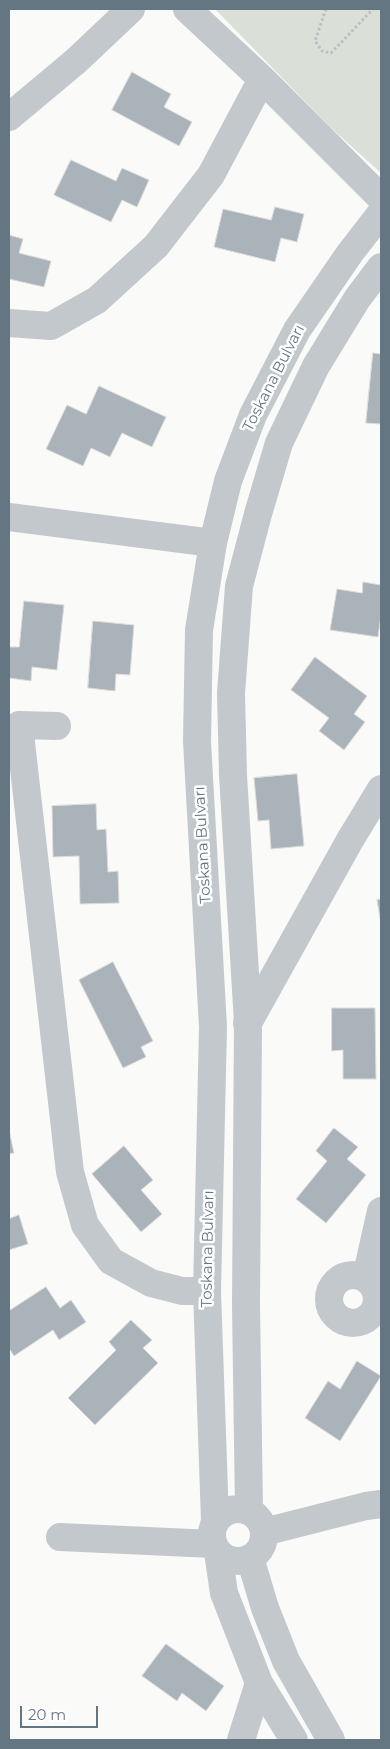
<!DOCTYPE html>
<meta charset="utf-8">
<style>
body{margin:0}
#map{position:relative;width:390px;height:1749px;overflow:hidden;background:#fafaf8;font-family:Montserrat,sans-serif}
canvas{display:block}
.frame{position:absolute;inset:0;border:10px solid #657683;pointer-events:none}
.scale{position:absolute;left:20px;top:1706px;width:78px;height:22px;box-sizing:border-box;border:2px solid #657683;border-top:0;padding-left:6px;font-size:15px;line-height:18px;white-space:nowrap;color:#657683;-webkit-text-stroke:4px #fff;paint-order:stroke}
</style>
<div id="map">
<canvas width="390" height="1749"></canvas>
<div class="frame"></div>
<div class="scale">20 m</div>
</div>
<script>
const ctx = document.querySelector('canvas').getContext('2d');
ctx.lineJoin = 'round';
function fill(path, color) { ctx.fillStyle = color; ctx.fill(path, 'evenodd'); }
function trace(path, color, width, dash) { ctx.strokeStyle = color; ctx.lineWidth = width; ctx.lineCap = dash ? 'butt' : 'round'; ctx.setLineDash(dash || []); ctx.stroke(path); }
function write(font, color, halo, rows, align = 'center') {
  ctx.font = font + ' Montserrat,sans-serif'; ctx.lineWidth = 5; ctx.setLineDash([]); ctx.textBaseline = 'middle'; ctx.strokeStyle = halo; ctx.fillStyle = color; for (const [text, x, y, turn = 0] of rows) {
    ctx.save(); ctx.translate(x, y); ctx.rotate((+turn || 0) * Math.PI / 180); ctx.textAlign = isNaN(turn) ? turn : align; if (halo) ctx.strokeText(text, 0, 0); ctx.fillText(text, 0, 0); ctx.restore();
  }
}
fill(new Path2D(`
 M215,9H381V173L330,127Z`), '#dadfd7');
const building = new Path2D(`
 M132,72L171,94L164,107L192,122L179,146L112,110Z
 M71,160L116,181L122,168L149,180L137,207L122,200L111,222L54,195Z
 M275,207L304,214L297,242L281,238L275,262L214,247L223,209L271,220Z
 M9,235L23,239L19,253L51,261L44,287L9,279Z
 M373,353L381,354V424L366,423Z
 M99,386L166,417L152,447L122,433L110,457L91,448L83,466L46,449L67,405L86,414Z
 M363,582L381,585V615L378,637L330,630L337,589L362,593Z
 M24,601L64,605L57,670L32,667L31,681L9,678V647H19Z
 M93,621L134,625L130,675L116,674L115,691L88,688Z
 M315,657L367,696L354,714L365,722L344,750L319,731L329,718L291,690Z
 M297,774L304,846L271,849L269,820L258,821L254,778Z
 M96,804L97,830L106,829L108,872L118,871L119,903L80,904L79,856L53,857L52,806Z
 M381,899V924L377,900Z
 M113,962L153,1041L141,1047L146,1057L123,1068L79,980Z
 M332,1008H375L376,1079H343V1050L332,1051Z
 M334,1128L358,1147L347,1159L366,1175L326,1223L296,1199L327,1161L316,1151Z
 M9,1130L14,1153L9,1154Z
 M124,1146L153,1180L141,1190L162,1214L141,1232L92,1174Z
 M19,1215L28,1244L9,1250V1219Z
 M46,1287L60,1308L71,1300L86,1322L59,1340L53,1330L14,1356L9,1348V1311Z
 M131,1320L152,1340L143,1348L158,1363L95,1425L68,1398L116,1350L109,1342Z
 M357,1361L381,1376L340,1441L305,1418L328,1381L340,1389Z
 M166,1644L224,1686L206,1711L182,1693L177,1701L142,1676Z`);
fill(building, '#aab3b9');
trace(building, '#dcdcda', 1);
trace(new Path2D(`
 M326,9L315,41L322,51L331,53L373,9`), '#bbbfc2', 3, [2.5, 2.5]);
trace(new Path2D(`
 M187,9L262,79L381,198
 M9,117L76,61L131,9
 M9,323L51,326L97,300L156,246L211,175L262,79
 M9,517L213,543
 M57,726L19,725L70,1172L85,1225L111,1261L151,1283L182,1291H207
 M247,1023H248L350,840L381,789
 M329 1299a24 24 0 1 1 48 0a24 24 0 1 1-48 0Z
 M366,1278L381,1211
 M212 1535a26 26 0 1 1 52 0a26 26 0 1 1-52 0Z
 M249,1511L246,1304L248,1023L233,775L231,693L239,586L258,514L279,443L316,366L357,299L381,267
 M215,1521L207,1291L213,1027L197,741L199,630L213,543L228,481L253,415L297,330L350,253L381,213
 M264,1532L366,1506L381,1504
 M60,1537L213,1544
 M218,1552L224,1593L259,1683L294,1740
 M250,1558L265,1608L286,1661L331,1740
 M241,1740L259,1683`), '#c3c8cc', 28);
write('15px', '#657683', '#fff', [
 ["Toskana Bulvarı",274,378,-63],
 ["Toskana Bulvarı",203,845,-93],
 ["Toskana Bulvarı",208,1249,-89]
]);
</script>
